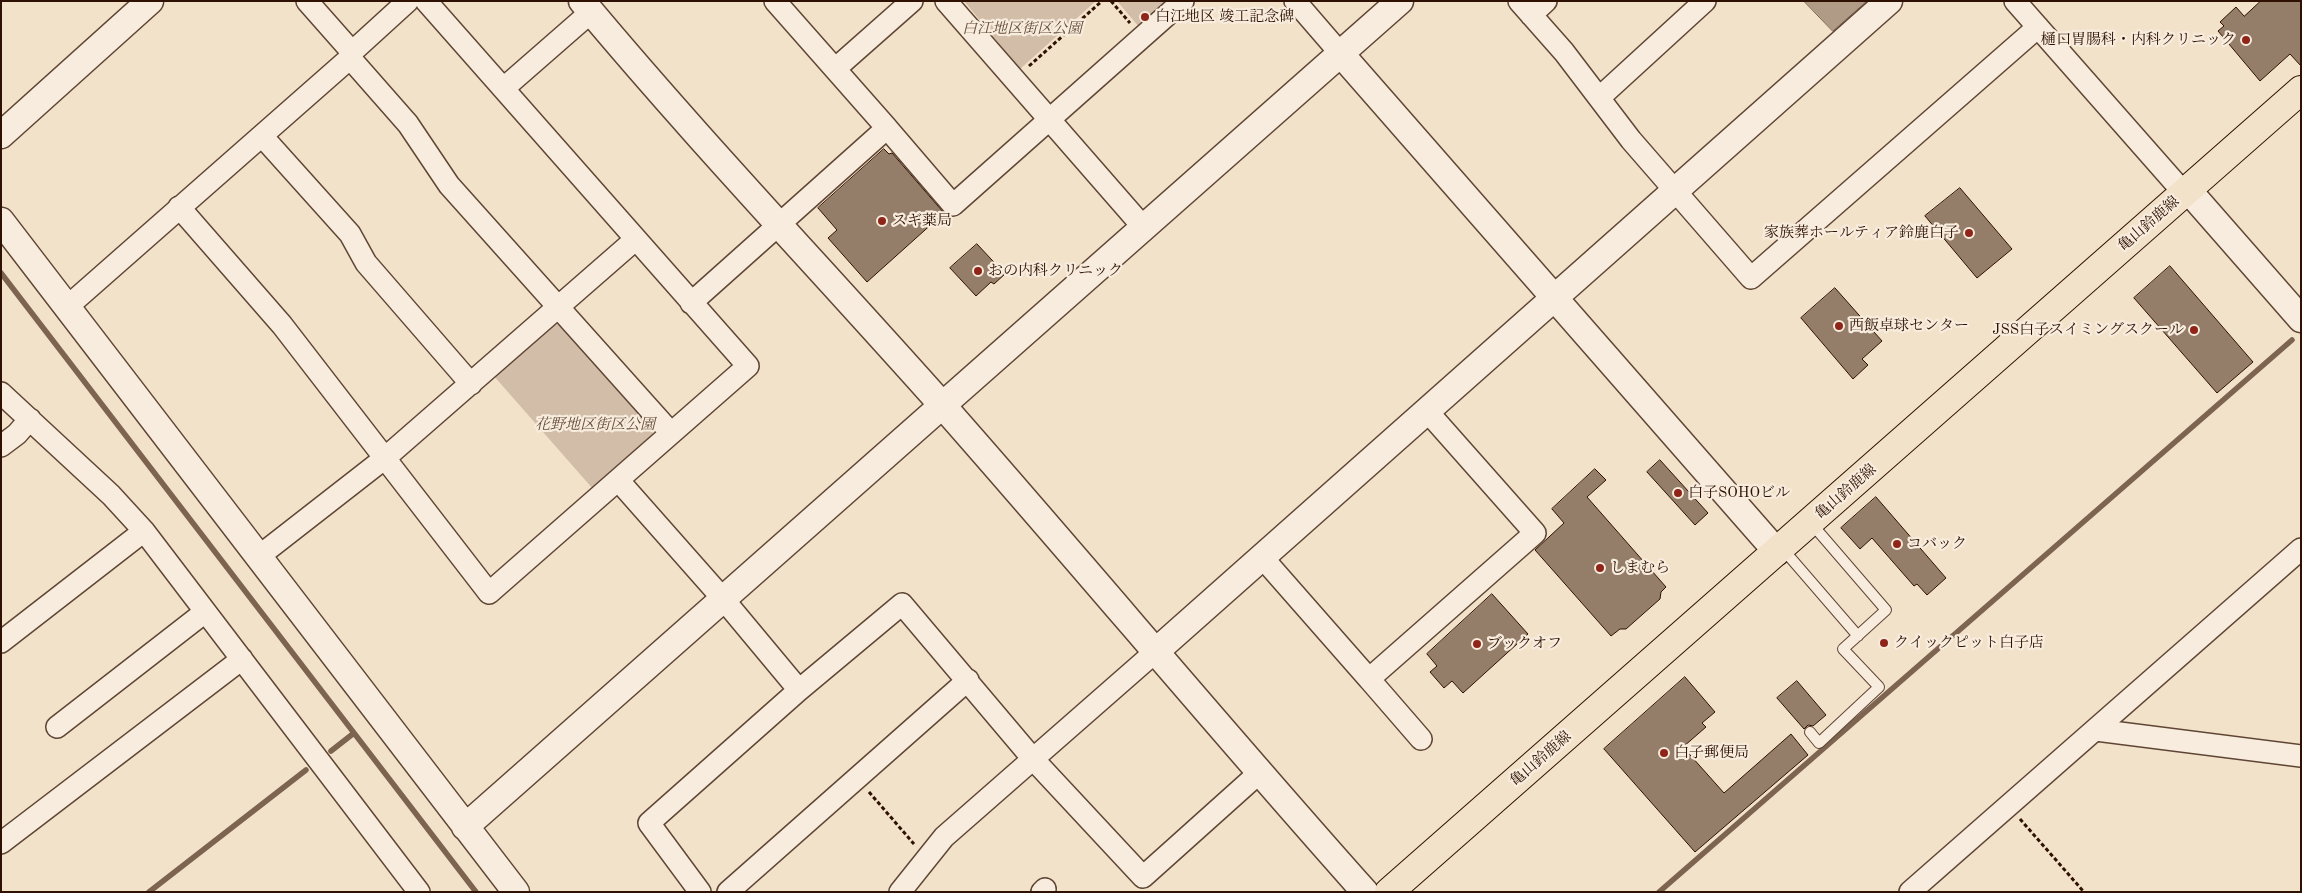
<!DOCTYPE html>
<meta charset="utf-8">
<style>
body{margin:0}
#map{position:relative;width:2302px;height:893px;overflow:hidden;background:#f3e2ca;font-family:"Old Standard TT",serif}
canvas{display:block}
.frame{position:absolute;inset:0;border:2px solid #2e1102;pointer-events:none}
</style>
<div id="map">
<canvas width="2302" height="893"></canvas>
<div class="frame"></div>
</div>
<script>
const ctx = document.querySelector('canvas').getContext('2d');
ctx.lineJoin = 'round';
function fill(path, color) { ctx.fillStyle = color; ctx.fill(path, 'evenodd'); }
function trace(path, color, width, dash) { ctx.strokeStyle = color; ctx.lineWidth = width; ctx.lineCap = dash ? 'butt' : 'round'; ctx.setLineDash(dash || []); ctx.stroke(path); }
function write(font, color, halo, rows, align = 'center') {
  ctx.font = font + ' "Old Standard TT","Noto Serif JP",serif'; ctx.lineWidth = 4.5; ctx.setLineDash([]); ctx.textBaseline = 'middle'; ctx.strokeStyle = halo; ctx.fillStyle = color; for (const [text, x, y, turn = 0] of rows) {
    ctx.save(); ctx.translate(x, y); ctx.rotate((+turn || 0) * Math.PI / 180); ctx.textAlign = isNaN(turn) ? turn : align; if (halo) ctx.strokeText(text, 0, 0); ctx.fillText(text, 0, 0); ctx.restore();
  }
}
fill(new Path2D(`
 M964,1H1096L1020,69Z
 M1117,1H1168L1139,27Z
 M553,324L562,325L654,426L653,437L593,489L493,375Z`), '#d2bea8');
const water = new Path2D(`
 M1804,1H1867L1833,31Z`);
fill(water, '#b09b86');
trace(water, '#7c6451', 1);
trace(new Path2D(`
 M1,273L476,892
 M331,751L354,733
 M149,892L306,770
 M1659,892L2292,340`), '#7c6451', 5.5);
const building = new Path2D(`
 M2261,1H2301V66L2290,54L2260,81L2218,31L2224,26L2220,22L2236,7L2244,16Z
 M884,149L889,154L892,153L944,213L867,282L828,238L837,230L818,208Z
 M1960,188L2012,249L1977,278L1925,216Z
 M977,244L1005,274L994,284L991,282L976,296L950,268Z
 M2170,266L2253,362L2217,393L2134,298Z
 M1835,288L1882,341L1862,359L1868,365L1853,379L1801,318Z
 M1660,460L1708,513L1695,525L1647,472Z
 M1595,469L1606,480L1587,497L1666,587L1661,592L1660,599L1626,629H1620L1611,636L1535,550L1564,523L1552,509Z
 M1876,497L1946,578L1927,595L1917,584L1914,586L1872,538L1860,549L1841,528Z
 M1492,594L1528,634L1463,693L1452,681L1444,688L1430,672L1437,666L1427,654Z
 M1685,677L1715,712L1702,723L1706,727L1683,747L1724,793L1791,734L1808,755L1695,852L1604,749Z
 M1797,681L1826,715L1813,726L1808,725L1804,729L1777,698Z`);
fill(building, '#947e6a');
trace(building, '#2e1102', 1);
const service = new Path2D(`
 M1782,548L1858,636
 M1810,732L1819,743L1879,687L1843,649L1886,610L1811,523`);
const minor = new Path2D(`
 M307,1L352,52
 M946,1L1144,228
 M1295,1L1340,53
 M1519,1L1564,52L1631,140L1751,278L2038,27
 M2015,1L2184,193
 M1531,15L1546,1
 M350,58L408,124L449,185L671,433
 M835,69L912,1
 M504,88L591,12
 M1599,98L1705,1
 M887,128L953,205L1183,1
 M262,136L350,234L366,263L471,384
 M179,207L282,325L489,593L748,366L426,1
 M691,303L887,128L775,1
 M67,307L350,58L352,52L408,1
 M1,393L111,495L144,531L419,892
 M1,446L17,434L30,419
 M618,480L724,600L799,690
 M1261,556L1369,679L1535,533L1427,411
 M258,557L385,458L636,239
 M1,642L144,531
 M1369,679L1421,739
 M57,727L205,612
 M2096,730L2301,756
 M1,843L242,659
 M700,892L649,823L799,690L902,604L1033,759L1143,877L1259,773
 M728,892L968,680
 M900,892L944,837L1154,653
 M1042,892L1045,889
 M1910,892L2301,549`);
const tertiary = new Path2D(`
 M582,1C698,140 823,271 943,406C1085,567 1222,732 1365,892
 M1340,53L1777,552
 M1,135L150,1
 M2188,190L2301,319
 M1,221L516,892
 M1154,653L1889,1
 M465,827L1400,1`);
const primary = new Path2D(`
 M1389,892L2301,90`);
trace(service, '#5f4534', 12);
trace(minor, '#5f4534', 24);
trace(tertiary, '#5f4534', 29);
trace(primary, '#2e1102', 30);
trace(new Path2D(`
 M1111,1L1130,23
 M1029,66L1102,1
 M869,792L914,844
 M2020,819L2084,892`), '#2e1102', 3, [4, 2.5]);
trace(service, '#f7ecdd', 10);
trace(minor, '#f7ecdd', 21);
trace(tertiary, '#f7ecdd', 26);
trace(primary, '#f3e2ca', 28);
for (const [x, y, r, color] of [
 [1145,17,5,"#8f2418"],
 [2246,40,5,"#8f2418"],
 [882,221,5,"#8f2418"],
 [1969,233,5,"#8f2418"],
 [978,271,5,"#8f2418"],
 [1839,326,5,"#8f2418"],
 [2194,330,5,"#8f2418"],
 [1678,493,5,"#8f2418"],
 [1897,544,5,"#8f2418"],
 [1600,568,5,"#8f2418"],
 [1884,643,5,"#8f2418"],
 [1477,644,5,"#8f2418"],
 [1664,753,5,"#8f2418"]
]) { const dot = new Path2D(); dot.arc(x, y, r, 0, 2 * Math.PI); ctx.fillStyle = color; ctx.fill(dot); trace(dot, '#f7ecdd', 2); }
write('15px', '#2e1102', '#f7ecdd', [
 ["白江地区 竣工記念碑",1155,17],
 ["樋口胃腸科・内科クリニック",2236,40,"right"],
 ["スギ薬局",892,221],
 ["家族葬ホールティア鈴鹿白子",1959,233,"right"],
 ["おの内科クリニック",988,271],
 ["西飯卓球センター",1849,326],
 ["JSS白子スイミングスクール",2184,330,"right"],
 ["白子SOHOビル",1688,493],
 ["コバック",1907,544],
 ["しまむら",1610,568],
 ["クイックピット白子店",1894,643],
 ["ブックオフ",1487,644],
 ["白子郵便局",1674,753]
], 'left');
write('italic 15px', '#674e3c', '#f7ecdd', [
 ["白江地区街区公園",1022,29],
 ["花野地区街区公園",595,425]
]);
write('15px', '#2e1102', '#f7ecdd', [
 ["亀山鈴鹿線",2149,224,-41],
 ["亀山鈴鹿線",1846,492,-41],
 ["亀山鈴鹿線",1541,759,-41]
]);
</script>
